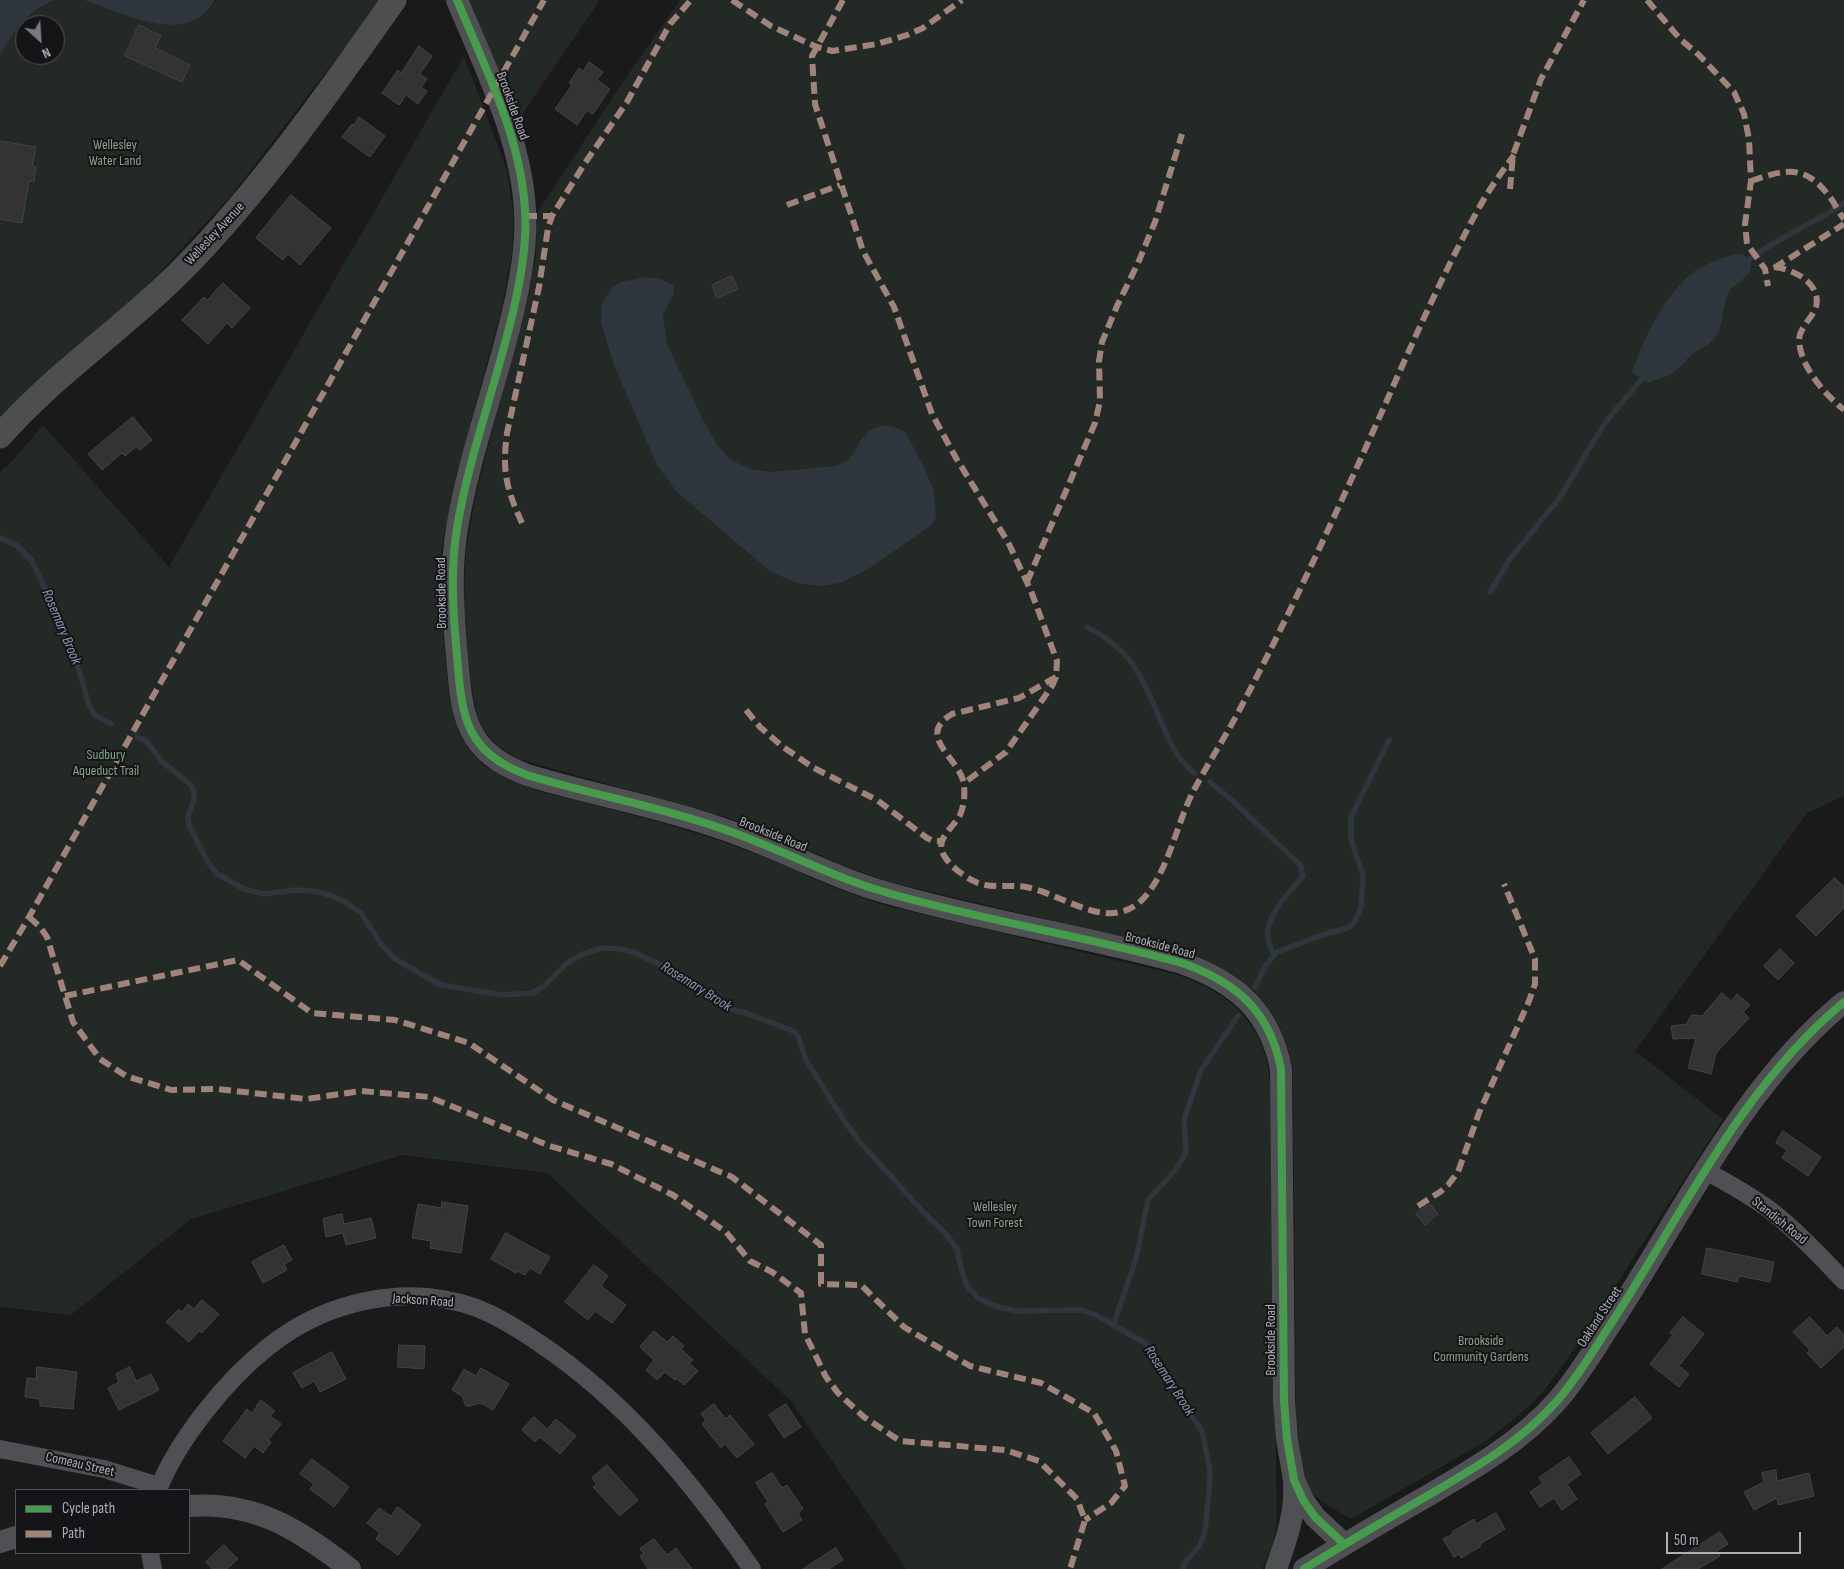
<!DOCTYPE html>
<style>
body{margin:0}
#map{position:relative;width:1844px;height:1569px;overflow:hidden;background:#1a1a1a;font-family:"Sofia Sans Condensed",sans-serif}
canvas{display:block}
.legend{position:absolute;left:15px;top:1489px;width:175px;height:65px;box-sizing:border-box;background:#151416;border:1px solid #525258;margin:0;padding:6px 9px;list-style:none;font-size:15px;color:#adafba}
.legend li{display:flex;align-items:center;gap:10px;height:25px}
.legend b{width:25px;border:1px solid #525258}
.north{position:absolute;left:15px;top:15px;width:50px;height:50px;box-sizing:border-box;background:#151416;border:1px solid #525258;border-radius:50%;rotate:154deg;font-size:14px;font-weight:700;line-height:20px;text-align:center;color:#adafba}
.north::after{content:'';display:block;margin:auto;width:18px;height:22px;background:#7a7b82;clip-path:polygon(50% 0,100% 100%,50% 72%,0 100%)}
.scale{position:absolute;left:1666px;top:1532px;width:135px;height:22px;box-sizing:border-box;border:2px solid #adafba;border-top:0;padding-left:6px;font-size:15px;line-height:18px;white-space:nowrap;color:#adafba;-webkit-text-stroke:4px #151416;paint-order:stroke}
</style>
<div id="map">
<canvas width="1844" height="1569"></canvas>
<ul class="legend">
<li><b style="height:6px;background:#469c4c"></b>Cycle path</li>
<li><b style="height:6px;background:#a18479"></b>Path</li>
</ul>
<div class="north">N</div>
<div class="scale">50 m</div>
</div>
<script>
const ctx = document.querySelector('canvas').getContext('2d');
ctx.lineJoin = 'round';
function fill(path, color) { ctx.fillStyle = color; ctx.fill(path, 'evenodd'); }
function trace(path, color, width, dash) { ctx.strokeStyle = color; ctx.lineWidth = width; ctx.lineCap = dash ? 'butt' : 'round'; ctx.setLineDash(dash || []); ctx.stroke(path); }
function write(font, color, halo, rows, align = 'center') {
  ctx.font = font + ' "Sofia Sans Condensed",sans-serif'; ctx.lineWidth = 4; ctx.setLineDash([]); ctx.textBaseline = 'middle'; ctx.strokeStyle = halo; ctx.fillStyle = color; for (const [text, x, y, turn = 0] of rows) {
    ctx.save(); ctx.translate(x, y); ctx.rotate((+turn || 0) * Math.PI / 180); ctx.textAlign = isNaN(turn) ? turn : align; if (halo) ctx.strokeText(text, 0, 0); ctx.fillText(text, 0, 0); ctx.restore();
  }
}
fill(new Path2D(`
 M56,0H83L155,23L211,7L216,0H381L230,197L146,287L0,430V56C14,31 28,9 56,0ZM25,25H55V55H25Z
 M469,0H600L517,122Z
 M680,0H1844V796L1807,813L1635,1051L1723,1119L1576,1347L1542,1393L1518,1416L1486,1441L1351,1519L1324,1503L1310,1492L1304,1478L1296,1415L1293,1068C1280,1005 1244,972 1185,952L890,882L839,864L786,840L726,817L522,760L499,747L483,729L477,714L471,683L464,604L466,549L476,493L529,293L536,255L537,213L620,86Z
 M464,56L507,170L514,218L512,252L502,307L453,488L442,547L441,605L449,697L458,732L469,750L484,766L513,782L535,790L655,821L718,840L777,862L830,886L883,905L1178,975C1232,994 1267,1026 1270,1085L1277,1523L1272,1548L1262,1569H906L791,1401L547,1173L403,1155L191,1219L71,1315L0,1307V473L4,467H7L43,425L169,567Z`), '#232924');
fill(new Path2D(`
 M0,0H56C28,9 14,31 0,56Z
 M83,0H215C186,49 123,12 83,0Z
 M1740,254C1746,256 1752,260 1751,267C1751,277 1734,283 1729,292C1721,307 1725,325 1714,339C1707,347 1697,350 1689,357C1685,360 1683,365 1679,368C1670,377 1659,378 1648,383L1632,372C1643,340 1661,304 1685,279C1695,268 1725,255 1740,254Z
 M646,277L661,279L673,285L674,293L663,315L667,344L703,420L717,445L731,460L751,469L771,472L836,466L848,460L855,452L859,442L870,430L884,425L897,428L905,432L923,465L934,491L936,518L929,527L865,571L840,583L821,586L796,583L770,571L677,492L657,465L614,365L601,322L602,303L612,288L620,282Z`), '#30363d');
trace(new Path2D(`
 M1743,264C1774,239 1812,225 1844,203
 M0,538L16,545L32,561L72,646L89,705L95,715L111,724
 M1490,592L1510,559L1561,496L1593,442L1608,419L1647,373
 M1087,627C1100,635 1114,642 1124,654C1148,679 1157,719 1174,749C1179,759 1187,766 1194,773
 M137,737L146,741L161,761L190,784L194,791V798L188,817L189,825L206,859L216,873L244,889L264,894L295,890L314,891L330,895L347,903L361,913L382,945L395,959L441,985L502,995L533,993L544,986L567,963L583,954L603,948L619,949L633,952L680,974L726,1008L746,1013L791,1030L798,1036L806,1060L845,1122L860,1142L926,1215L945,1233L957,1249L962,1272L967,1286L978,1298L995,1306L1015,1311L1082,1310L1096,1315L1145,1343L1155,1356L1161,1371L1202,1431L1210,1470L1209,1492L1205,1531L1200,1545L1184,1564L1183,1569
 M1210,782L1233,801L1301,866L1303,876C1292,889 1270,912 1268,929C1266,938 1270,947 1274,955
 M1255,987L1266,965L1277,952L1325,934L1348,928L1354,923L1361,907L1363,876L1351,839V817L1389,740
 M1113,1326L1136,1259L1148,1200L1177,1168L1186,1152L1184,1120L1201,1070L1238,1016`), '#30363d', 5.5);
const building = new Path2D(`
 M139,25L161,36L155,48L190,65L182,82L125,56Z
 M419,46L432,56L420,74L427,79L421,87L427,91L418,104L406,95L399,105L382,93L398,70L401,73Z
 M589,62L603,72L597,80L610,89L593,114L587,110L577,125L555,109L572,85L569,83L579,68L583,71Z
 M359,117L385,136L370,157L342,137L352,124L354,125Z
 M0,141L36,147L32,166L36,167L34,181H29L22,223L0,219Z
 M291,195L331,228L300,265L288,254L283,260L256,238Z
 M732,276L738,289L717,298L712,285Z
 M223,283L250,308L232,328L227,323L208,344L182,320L204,297L207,300Z
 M133,417L152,440L140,450L137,446L125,456L122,453L102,470L88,454Z
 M1835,878L1844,887V908L1816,936L1796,916Z
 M1780,949L1794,963L1778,980L1764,966Z
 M1722,993L1731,1001L1737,994L1750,1005L1743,1012L1749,1018L1716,1053L1711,1074L1688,1068L1696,1038L1673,1039L1671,1026L1687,1024L1689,1019L1692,1015L1702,1016Z
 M1783,1131L1821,1157L1808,1176L1782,1158L1787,1150L1776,1143Z
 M442,1202L468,1206L461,1253L430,1248L431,1241L412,1238L418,1204L441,1208Z
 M1430,1204L1438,1214L1425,1225L1416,1214Z
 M342,1214L344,1224L371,1218L376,1238L346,1245L343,1233L326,1237L323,1219Z
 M506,1233L550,1257L540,1274L530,1268L525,1275L517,1271L516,1273L491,1259Z
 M284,1245L292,1260L284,1264L287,1270L263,1283L252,1262Z
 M1707,1248L1774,1262L1770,1282L1739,1276L1737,1282L1702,1274Z
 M594,1265L608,1276L601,1286L626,1305L612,1323L595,1311L588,1320L565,1302Z
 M202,1300L219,1314L202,1333L199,1331L189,1342L166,1322L179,1309L182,1312L188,1304L194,1309Z
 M1683,1317L1704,1334L1679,1366L1689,1374L1679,1387L1650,1364L1673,1335L1670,1333Z
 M1810,1317L1827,1336L1837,1327L1844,1335V1347L1821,1368L1807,1353L1810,1350L1793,1332Z
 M654,1331L667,1342L673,1336L684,1346L681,1349L693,1360L689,1363L698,1371L684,1385L676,1378L675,1380L665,1372L657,1380L646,1370L654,1360L640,1347Z
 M399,1345L425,1346L424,1369L398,1367Z
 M332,1352L346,1379L320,1392L314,1381L302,1388L293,1373Z
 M37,1367L77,1372L73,1409L40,1406V1399L25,1397L27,1378L36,1379Z
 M130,1367L136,1381L151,1374L159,1390L119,1410L108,1388L119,1382L116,1374Z
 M481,1368L509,1384L493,1410L481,1403L470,1406H466L462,1396L452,1390L464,1369L476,1376Z
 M1635,1397L1652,1418L1608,1454L1591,1433Z
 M261,1400L275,1411L270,1416L281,1424L268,1440L271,1442L263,1453L254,1446L245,1458L223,1441L247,1409L252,1413Z
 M714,1404L726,1419L730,1415L754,1444L737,1458L725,1444L721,1448L702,1424L706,1420L701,1414Z
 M786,1404L801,1427L784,1438L769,1415Z
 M534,1417L547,1429L556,1419L576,1436L560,1454L540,1437L535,1442L522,1430Z
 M1569,1457L1581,1474L1567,1484L1577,1499L1562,1510L1554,1498L1540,1507L1530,1492L1543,1483L1539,1478Z
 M312,1459L349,1487L334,1507L310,1489L314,1484L300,1474Z
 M607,1465L638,1500L620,1516L593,1487L597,1484L592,1478Z
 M1776,1470L1777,1481L1809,1473L1814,1496L1778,1505L1777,1498L1754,1510L1744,1492L1764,1482L1762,1473Z
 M772,1473L782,1488L787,1485L803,1509L798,1513L802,1520L783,1532L765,1504L768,1502L756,1483Z
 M398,1507L421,1525L398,1555L376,1539L380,1533L367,1523L379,1508L391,1516Z
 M1496,1513L1505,1529L1480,1544L1481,1546L1461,1558L1459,1554L1454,1557L1443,1539L1453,1534L1452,1532L1474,1519L1476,1524Z
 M1720,1532L1728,1544L1717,1551L1720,1556L1698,1569H1662Z
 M654,1539L667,1555L676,1548L692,1569H648L640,1556L644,1554L640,1549Z
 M224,1545L238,1559L227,1569H212L206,1562Z
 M836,1548L843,1560L829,1569H803Z`);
fill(building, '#333334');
trace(building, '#434446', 1);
trace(new Path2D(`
 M1706,1171C1729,1184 1754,1197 1775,1214C1800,1234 1822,1258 1844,1281
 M0,1449L104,1469L159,1486
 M158,1490C177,1441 226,1380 268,1347C325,1301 407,1282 477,1308C499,1317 519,1329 539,1343C626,1401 693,1483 752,1569
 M150,1553L153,1569`), '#4f5053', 18);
trace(new Path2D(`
 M457,0C488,75 530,154 525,237C523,274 514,311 504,347C488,407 467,467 457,528C450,571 453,613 457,656C462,716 464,751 527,775C592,795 659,806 723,829C779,848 831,877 888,893C985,921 1085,936 1182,963C1236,982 1270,1011 1281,1069L1284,1401L1287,1439L1294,1480L1303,1500L1315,1517L1344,1544
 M189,1506C256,1501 299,1530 350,1569
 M0,1542L16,1537
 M1276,1569C1286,1541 1296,1513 1294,1483
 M1304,1569C1343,1545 1382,1522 1422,1499C1470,1471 1520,1443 1557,1401C1579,1376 1596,1346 1614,1319C1684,1211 1743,1085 1844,1002`), '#4f5053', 22);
trace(new Path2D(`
 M0,436C55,373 126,327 184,268C264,186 328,93 394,0`), '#4e4e51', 25);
trace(new Path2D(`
 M732,0L771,26L817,47L832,51L877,44L907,35L923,28L962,0
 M843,0L812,56L815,104L863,251L894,307L932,414L956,458L1008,542L1031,591L1057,661L1056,677L1052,686L1006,752L964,783
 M1647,0L1680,39L1699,55L1734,92L1744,114L1749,139L1751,181L1745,224L1747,244L1765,269L1768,286
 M1751,181C1785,169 1805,164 1829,196C1835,203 1838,212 1844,219
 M1510,189L1513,155L1541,79L1584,0
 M787,205L840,185
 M525,216H552
 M1774,267C1793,269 1822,283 1816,307C1812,319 1799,327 1799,341C1801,368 1825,394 1844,410
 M1774,268L1844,224
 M522,523C506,488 502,471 507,433L539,287L548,228L552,216L585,163L627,102L670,24L691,0
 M1027,582L1095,423L1100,401L1099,361L1102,342L1117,306L1138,263L1155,222L1182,134
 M1056,677L1019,698L952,714C914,737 961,758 964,785C965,795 964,806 960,815C953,829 933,839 945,857C952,868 966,878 978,883C994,889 1010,884 1026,887C1060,893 1103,929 1136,905C1166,883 1176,824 1193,792C1208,763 1226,736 1241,707C1278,637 1312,565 1345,493C1390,397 1429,298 1480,206C1490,188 1502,172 1514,155
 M746,710L760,727L783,747L814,768L877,800L927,838L933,841H942
 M29,917L40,927L47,937L73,1022L100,1059L126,1076L171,1090L217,1089L306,1099L361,1091L429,1097L550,1146L611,1164L673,1195L726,1232L750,1261L772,1272L801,1293L805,1334L826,1377L838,1393L864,1417L900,1441L1005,1450L1039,1461L1077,1499L1085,1520L1070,1569
 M0,966L29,917L544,0
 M65,996L238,960L312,1013L395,1020L469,1043L553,1100L732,1177L821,1245V1284L861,1285L904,1327L970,1366L1041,1383L1094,1413L1116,1451L1125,1486L1111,1503L1085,1520
 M1418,1206L1440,1192L1448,1185L1458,1172L1479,1113L1529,1001L1535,984V959L1504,884`), '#a18479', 6, [12, 6]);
trace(new Path2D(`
 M457,0C488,75 530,154 525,237C523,274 514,311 504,347C488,407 467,467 457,528C450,571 453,613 457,656C462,716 464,751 527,775C592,795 659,806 723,829C779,848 831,877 888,893C985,921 1085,936 1182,963C1236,982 1270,1011 1281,1069L1284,1401L1287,1439L1294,1480L1303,1500L1315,1517L1344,1544
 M1304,1569C1343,1545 1382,1522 1422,1499C1470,1471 1520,1443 1557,1401C1579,1376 1596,1346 1614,1319C1684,1211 1743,1085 1844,1002`), '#469c4c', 8);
write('14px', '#adafba', '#151416', [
 ["Brookside Road",512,106,70],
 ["Wellesley Avenue",215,234,-47],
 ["Brookside Road",442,593,-91],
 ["Brookside Road",773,835,22],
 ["Brookside Road",1160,946,15],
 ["Standish Road",1779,1221,39],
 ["Jackson Road",423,1301,4],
 ["Oakland Street",1600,1317,-57],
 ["Brookside Road",1271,1340,-90],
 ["Comeau Street",80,1465,13]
]);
write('14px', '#86a38b', '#151416', [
 ["Wellesley",115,145],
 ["Water Land",115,161],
 ["Sudbury",106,755],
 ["Aqueduct Trail",106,771],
 ["Wellesley",995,1207],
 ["Town Forest",995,1223],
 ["Brookside",1481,1341],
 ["Community Gardens",1481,1357]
]);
write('italic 15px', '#8899b1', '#151416', [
 ["Rosemary Brook",61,627,67],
 ["Rosemary Brook",696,987,32],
 ["Rosemary Brook",1169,1381,57]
]);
</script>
